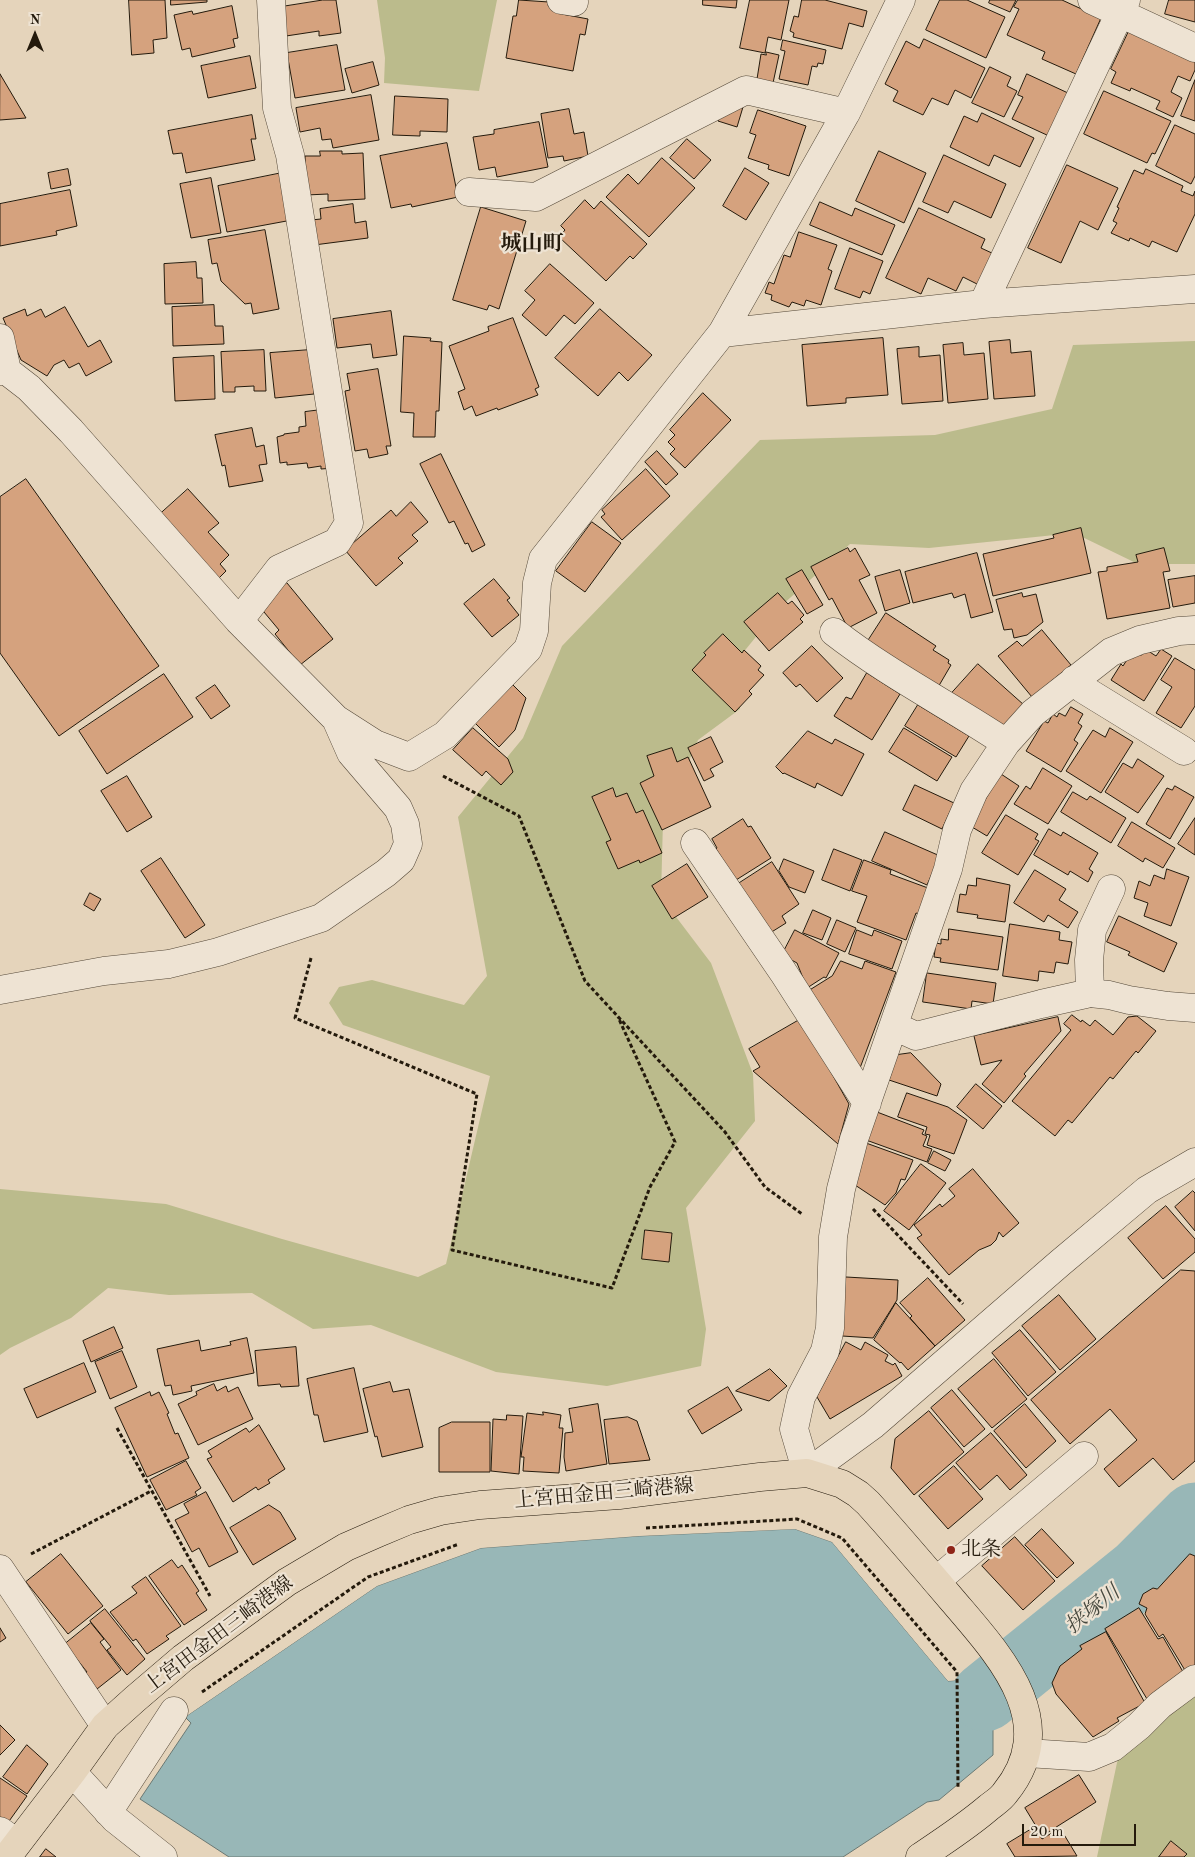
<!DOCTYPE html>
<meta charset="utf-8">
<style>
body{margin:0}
#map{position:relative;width:1195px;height:1857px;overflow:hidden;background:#e5d4bb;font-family:"Old Standard TT",serif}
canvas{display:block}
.north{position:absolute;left:10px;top:10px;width:50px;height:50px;-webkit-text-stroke:4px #eee3d3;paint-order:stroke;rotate:0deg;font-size:14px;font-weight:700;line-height:20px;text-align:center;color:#241a0c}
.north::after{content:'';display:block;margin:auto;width:18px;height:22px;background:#241a0c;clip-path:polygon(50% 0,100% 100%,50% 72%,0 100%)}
.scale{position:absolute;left:1022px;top:1824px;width:114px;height:22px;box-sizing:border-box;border:2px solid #241a0c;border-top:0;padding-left:6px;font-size:15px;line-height:18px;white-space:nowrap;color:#241a0c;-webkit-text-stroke:4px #eee3d3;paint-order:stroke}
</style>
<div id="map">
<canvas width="1195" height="1857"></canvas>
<div class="north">N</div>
<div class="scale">20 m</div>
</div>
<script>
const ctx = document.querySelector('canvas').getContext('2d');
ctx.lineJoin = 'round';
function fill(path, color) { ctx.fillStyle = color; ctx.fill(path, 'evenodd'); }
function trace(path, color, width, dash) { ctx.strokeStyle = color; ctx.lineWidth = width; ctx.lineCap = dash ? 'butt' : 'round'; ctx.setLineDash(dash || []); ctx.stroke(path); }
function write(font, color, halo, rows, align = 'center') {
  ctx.font = font + ' "Old Standard TT","Noto Serif JP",serif'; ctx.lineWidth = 4.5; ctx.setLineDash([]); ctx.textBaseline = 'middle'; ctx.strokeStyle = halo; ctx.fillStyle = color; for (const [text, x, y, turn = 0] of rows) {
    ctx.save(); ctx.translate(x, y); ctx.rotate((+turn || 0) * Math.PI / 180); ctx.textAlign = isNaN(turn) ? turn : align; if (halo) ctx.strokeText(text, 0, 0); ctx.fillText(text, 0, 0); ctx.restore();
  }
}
fill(new Path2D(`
 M377,0H497L479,91L384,83L385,58Z
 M1195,341V564H1138L1074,533L929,548L850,544L781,606L742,654L740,709L698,740L663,820L661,897L711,963L753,1074L755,1121L686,1208L706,1329L701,1366L607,1386L496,1372L371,1325L313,1329L252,1293L169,1295L108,1288L71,1318L10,1348L0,1355V1189L166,1204L282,1239L418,1277L446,1264L490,1076L343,1025L329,1003L339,987L372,980L464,1005L487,976L458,817L523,738L562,646L760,440L935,435L1052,409L1073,345Z
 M1195,1693V1857H1097L1118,1758Z`), '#bbbb8c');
const water = new Path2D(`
 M795,1529L832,1542L948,1681L976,1679L985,1697L993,1726V1755L939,1800L927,1802L843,1857H229L140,1799L191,1723L185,1717L377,1586L481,1548L639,1536Z`);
fill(water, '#98b7b7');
trace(water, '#6a7873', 1);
fill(new Path2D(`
 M795,1526L834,1540L949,1678L975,1677L976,1679L948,1681L832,1542L795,1529L639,1536L481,1548L377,1586L185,1717L183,1715L376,1583L481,1546L639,1533Z`), '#e5d4bb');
trace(new Path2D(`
 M985,1697L1141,1571L1195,1517`), '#98b7b7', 69);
const building = new Path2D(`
 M129,0H165L167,38L153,40L154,53L132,55Z
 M171,0H207V2L171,5Z
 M323,0H336L341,33L319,36V31L286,36L281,7Z
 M519,0L564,3L562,14L588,19L585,35L580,34L573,71L506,58L513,16H516Z
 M703,0H737L736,8L703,5Z
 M750,0H789L781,40L768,37L765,53L740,48Z
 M802,0H825L867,11L863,27L849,23L842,49L793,37L794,33L790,31L794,16L798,17Z
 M940,0H967L1005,17L986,58L926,30Z
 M990,0H1016L1010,12L989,3Z
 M1018,0H1062L1101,18L1076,74L1042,59L1045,52L1007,35L1019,9L1014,7Z
 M1169,0H1195V22L1165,14Z
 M232,6L238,38L233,39L235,47L192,57L190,48L182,50L174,15L192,11L193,14Z
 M1130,29L1195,59V70L1190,81L1178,76L1171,92L1182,98L1173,117L1156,109L1160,101L1131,88L1130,91L1111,83L1116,72L1111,69Z
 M924,39L985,68L971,98L955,90L948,105L932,98L923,115L893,101L898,91L885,84L906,41L919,48Z
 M783,40L826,50L823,64L818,63L817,67L812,66L808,85L779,79L785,51L781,50Z
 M337,45L345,90L295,98L287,53Z
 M766,52L779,55L773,83L757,79L761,54L766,55Z
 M250,56L256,88L208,98L201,66Z
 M373,62L379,85L352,93L345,69Z
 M990,67L1011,77L1007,86L1017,91L1004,117L972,103Z
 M0,74L26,118L0,120Z
 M1027,74L1068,93L1049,136L1012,119L1023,97L1018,95Z
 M1195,80V121L1181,116Z
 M1104,91L1171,121L1155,154L1152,153L1147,163L1084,134Z
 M371,95L379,140L333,148L331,139L322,140L320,128L300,132L296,108Z
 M395,96L448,99L447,132L420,131V136L393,135Z
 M743,107L737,127L718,121L722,110Z
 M569,109L574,134L584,132L588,156L564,161L563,156L548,158L541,114Z
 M758,110L806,126L789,176L768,169L769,165L748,158L756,135L750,133Z
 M982,113L1034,138L1020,167L994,155L989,166L950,147L964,116L977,122Z
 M252,115L256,139H251L255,160L186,173L182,153L173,154L168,131Z
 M539,122L548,167L497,177L495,167L479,170L473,137L494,134V130Z
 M1175,125L1195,134V176L1191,184L1156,166Z
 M687,139L711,160L694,179L670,158Z
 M447,143L458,197L412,207L411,204L391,208L380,156Z
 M320,151H342V154L363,153L365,199L328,201V194L306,195L305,156H320Z
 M879,151L926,173L904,223L856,201Z
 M944,155L1006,184L991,218L954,201L948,213L923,202Z
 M662,158L695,188L649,237L606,197L628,174L638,184Z
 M1067,165L1118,188L1098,230L1080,221L1061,263L1028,248Z
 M745,168L769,183L746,220L723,206Z
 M68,169L71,185L51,189L48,173Z
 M1146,169L1183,186L1181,191L1193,196L1195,191V214L1177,252L1152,241L1149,247L1130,238L1129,241L1111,233L1117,223L1113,221L1119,208L1117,207L1134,170L1143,174Z
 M282,173L292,220L227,232L218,186Z
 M211,178L221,233L191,238L180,184Z
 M70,190L77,226L56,231L57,235L0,246V204Z
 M585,200L594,209L601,201L647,244L633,259L630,256L606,281L559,237L565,230L561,226Z
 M820,202L852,216L855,208L895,225L882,255L810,225Z
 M353,204L355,223L366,221L368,238L314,245L311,220L321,219L320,209Z
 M481,207L526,221L499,309L489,305L487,310L453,300Z
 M919,208L985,239L981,248L994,254L979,285L963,277L956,291L928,278L921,294L886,278Z
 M265,230L279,309L253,314L251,303L245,304L221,281L217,263L212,264L208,240Z
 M799,232L837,245L828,269L832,271L821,305L806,300L804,306L792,302L789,307L771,300L772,295L765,293L769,282L774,284L784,255L790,257Z
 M850,248L883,261L870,294L863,291L860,298L835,289Z
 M196,262L197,278H202L203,303L165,304L164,264Z
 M550,264L594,303L575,324L564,315L546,336L522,315L535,300L525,291Z
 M214,305L215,326H223L224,344L173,346L172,307Z
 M65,307L88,347L100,340L112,362L86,376L79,363L69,368L64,360L54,365L47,376L21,360L3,318L25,309L27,316L41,309L45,317Z
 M600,309L652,355L628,381L619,372L598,396L555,358Z
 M391,311L397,355L373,358L371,344L337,348L333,319Z
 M513,318L539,387L535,389L538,395L498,410L497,408L476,416L472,406L464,410L458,392L465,389L449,346L489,331L488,327Z
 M404,336L431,338L430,341L442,342L439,411H436L435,437H413L414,413L401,412Z
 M883,338L888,395L846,398V403L807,406L802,345Z
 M1010,340L1011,353L1031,351L1035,396L994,399L989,342Z
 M963,343L964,355L984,353L988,399L948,403L943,345Z
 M919,347V357L940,355L943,401L902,404L897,349Z
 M264,350L266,391H254V386L235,387V392H223L221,352Z
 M310,350L314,394L275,398L270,353Z
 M214,356L215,399L175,401L173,358Z
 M378,369L391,446H386L388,454L369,458L367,449L355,451L345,391L350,390L347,374Z
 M703,393L731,420L685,468L670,454L675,449L668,442L675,435L670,430Z
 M321,410L334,468L321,469V466L308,468L307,463L287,465V462L280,463L277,437L284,435V434L299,432V427L306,426L305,412Z
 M252,428L256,447L264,445L267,464L259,465L263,481L229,487L225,465L222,466L215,435Z
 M657,451L678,474L666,485L645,462Z
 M441,454L485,545L472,552L468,543L465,544L454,521L449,523L420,464Z
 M646,469L670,496L622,540L601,517L605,514L602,510Z
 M26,479L159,666L59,736L0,653V497Z
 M188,489L219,523L208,532L229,555L220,564L226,571L216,581L158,516Z
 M411,502L428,522L412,535L418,541L398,558L403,563L376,586L345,550L391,510L396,516Z
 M592,522L621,543L585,592L556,571Z
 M1081,528L1091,573L993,596L983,554L1054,538L1053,535Z
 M848,548L850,552L855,548L870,575L859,580L877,613L848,628L832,598L829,600L811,567Z
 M1164,548L1170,571L1163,572L1170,608L1107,619L1098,572L1107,571V567L1138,562L1136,555Z
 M977,553L993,612L971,618L965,594L954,598L952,593L913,603L905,572Z
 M802,570L823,605L807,614L786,579Z
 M900,570L910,603L885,611L875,577Z
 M1195,576V603L1173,607L1168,580Z
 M494,579L510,598L507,600L519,615L492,637L464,604Z
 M287,583L333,639L300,665L275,634L279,630L259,606Z
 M778,593L788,604L792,601L804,615L800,619L803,622L769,651L744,622Z
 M1022,593L1023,597L1036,594L1043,622L1027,635L1014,638L1012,629L1004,630L996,600Z
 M886,613L936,646L933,650L949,660L948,663L951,665L937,689L866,644Z
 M1042,630L1071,665L1032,697L998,656L1017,641L1022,646Z
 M723,634L742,653L744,650L761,666L758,670L764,675L749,691L752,694L735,712L692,670L706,655L704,653Z
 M812,646L843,678L817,702L800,684L796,687L783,673Z
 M1145,649L1156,656L1161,649L1172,656L1144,701L1111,680L1121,664L1123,666L1130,655L1134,658L1137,653L1141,655Z
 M1175,658L1195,670V706L1181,728L1156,713L1172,687L1161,680Z
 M978,664L1024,705L1000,731L951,694Z
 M867,673L900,694L872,740L834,716L846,697L851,699Z
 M164,674L193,717L107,774L79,731Z
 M215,685L230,706L211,719L196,698Z
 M513,685L526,698L515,730L499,747L475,723Z
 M918,705L969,736L956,757L905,726Z
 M1071,707L1083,714L1078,723L1082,726L1074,740L1078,743L1061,772L1026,751L1044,721L1048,723L1053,714L1057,717L1059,713L1065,716Z
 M473,728L508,759L513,772L501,785L486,771L482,776L453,750Z
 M904,728L952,757L937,781L889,752Z
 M1110,728L1133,742L1101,793L1066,771L1093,730L1105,737Z
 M808,731L832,744L835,739L864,754L842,796L817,783L815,788L784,773L783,774L776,767Z
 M711,737L723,762L710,769L714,776L704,781L688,748Z
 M672,748L677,762L688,757L711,807L662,830L640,783L654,776L647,756Z
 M1138,759L1164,776L1138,813L1105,792L1123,763L1132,768Z
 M1043,768L1072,786L1048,824L1014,804L1026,786L1030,789Z
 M1001,774L1019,786L987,836L972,827L979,810Z
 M127,776L152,817L127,832L101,791Z
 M915,785L954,803L942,829L903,810Z
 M1175,786L1194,797L1170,839L1146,824L1167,788L1172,790Z
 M613,788L616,797L627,793L636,813L643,810L662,853L640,863L639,860L618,869L606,842L611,840L592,797Z
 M1073,792L1087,800L1090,796L1126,818L1111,843L1061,812Z
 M1006,815L1038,834L1035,839L1039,841L1018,875L982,853Z
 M1195,818V855L1178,844Z
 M743,819L748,827L751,826L771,858L736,880L716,849L717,848L712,839Z
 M1132,822L1175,848L1163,868L1145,858L1143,862L1118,846Z
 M1049,829L1061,836L1063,832L1098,853L1089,869L1093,872L1088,882L1070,871L1068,875L1034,855Z
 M885,832L940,856L927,885L872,861Z
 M834,849L862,860L850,891L822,880Z
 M161,858L205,925L185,938L141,871Z
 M784,859L814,871L805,893L789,887L779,871Z
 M864,860L891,870L890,874L928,888L919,914L916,913L906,940L857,922L867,896L852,891Z
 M772,862L799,904L782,916L786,923L770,933L738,884Z
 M687,864L708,897L672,919L652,886Z
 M1167,869L1189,877L1171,926L1144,916L1148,903L1134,898L1139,881L1150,886L1154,875L1164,879Z
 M1035,870L1066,889L1059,900L1078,912L1068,928L1048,915L1044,922L1014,903Z
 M977,878L1010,885L1005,922L977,918L978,915L957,912L960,894L966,895L968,885L976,886Z
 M90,893L101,899L94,911L84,905Z
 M813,910L831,918L822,940L803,933Z
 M1119,916L1177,943L1164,972L1128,955L1130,952L1107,942Z
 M837,920L856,928L845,952L827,944Z
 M1010,924L1060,932L1059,940L1072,942L1068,964L1056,962L1054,973L1039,971L1038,981L1003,976Z
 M949,929L1003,937L998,970L940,962L941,958L934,957L936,943L941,944V939L948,940Z
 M795,930L839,953L826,978L824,977L807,988L797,963L786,957L783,953Z
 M857,930L872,936L874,930L902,941L892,969L849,954Z
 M841,961L862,969L865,961L896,972L860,1068L808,991L832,976Z
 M927,973L996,983L993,1004L972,1001L971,1009L923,1002Z
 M1072,1015L1081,1022L1082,1020L1090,1026L1095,1020L1113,1035L1128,1017L1137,1016L1156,1031L1138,1053L1136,1051L1113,1079L1110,1077L1072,1123L1068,1120L1055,1136L1012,1101L1071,1030L1064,1024Z
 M1058,1017L1061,1031L1024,1074L1026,1076L1004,1103L982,1084L1002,1060L981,1065L974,1036Z
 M801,1019L849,1104L838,1144L753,1071L760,1067L749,1049Z
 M911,1053L941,1084L937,1096L889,1080L897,1055Z
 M976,1084L1002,1106L983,1129L957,1107Z
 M907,1093L948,1107L967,1120L954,1154L927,1145L930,1135L925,1134L927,1127L898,1117Z
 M877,1112L924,1130L922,1134L927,1136L923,1146L932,1149L927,1162L866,1140Z
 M866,1143L913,1160L905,1180L901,1179L896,1193L885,1205L852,1183Z
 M934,1151L951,1160L945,1171L928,1163Z
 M921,1164L946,1183L909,1230L884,1211Z
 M973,1169L1019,1223L1003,1237L999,1232L996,1240L991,1245L979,1250L949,1275L917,1238L922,1235L914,1225L940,1204L942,1207L955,1196L949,1189Z
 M1193,1191L1195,1193V1231L1175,1207Z
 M1166,1206L1195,1239V1252L1163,1279L1128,1238Z
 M645,1230L672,1233L669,1262L642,1259Z
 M1181,1270L1195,1271V1461L1173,1480L1153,1458L1119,1487L1104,1469L1137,1440L1110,1409L1070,1444L1031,1400Z
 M846,1277L898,1280L897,1300L873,1338L842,1336Z
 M928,1278L965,1320L935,1346L910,1318L912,1316L900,1303Z
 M1059,1295L1096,1339L1060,1370L1022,1326Z
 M896,1303L935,1346L908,1370L901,1362L900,1363L874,1340Z
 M114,1327L123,1348L91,1362L83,1341Z
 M1020,1330L1056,1372L1028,1396L992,1353Z
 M247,1338L254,1373L191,1386L192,1391L173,1395L171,1385L165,1386L157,1349L199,1340L201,1351L231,1345L230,1342Z
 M846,1342L861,1350L865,1342L888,1355L885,1361L893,1365L895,1363L902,1376L830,1419L817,1397Z
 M296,1347L299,1386L281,1387L280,1384L258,1386L255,1351Z
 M122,1351L137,1387L110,1399L95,1362Z
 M994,1359L1027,1399L992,1428L958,1389Z
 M84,1363L96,1392L37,1418L24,1389Z
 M354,1368L368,1432L324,1442L318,1415H314L307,1379Z
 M770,1369L787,1386L769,1401L736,1391Z
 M390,1382L393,1392L409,1389L423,1447L382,1457L377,1436L375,1437L363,1389Z
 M214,1384L217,1391L226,1386L228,1392L238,1387L253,1419L198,1445L178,1404L197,1395L196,1392Z
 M728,1387L742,1410L702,1434L688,1411Z
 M952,1390L985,1429L964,1447L931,1408Z
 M150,1392L151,1396L159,1392L169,1413L167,1414L175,1434L178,1433L189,1458L147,1477L115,1408Z
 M598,1404L607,1464L566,1471L564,1457L565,1433L573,1432L569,1409Z
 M1025,1404L1056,1441L1026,1468L994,1431Z
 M929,1411L964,1452L914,1495L891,1468L895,1439Z
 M543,1412L561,1415L559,1428H563L559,1473L523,1471L524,1457H521L527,1413L543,1415Z
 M507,1415L523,1416L519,1474L491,1471L493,1419L506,1420Z
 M628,1417L637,1421L650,1460L609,1464L604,1420Z
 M452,1422H490V1472H439V1428Z
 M259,1425L285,1469L268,1480L270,1483L258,1490L256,1487L233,1502L207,1459L212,1457L208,1451L246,1428L249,1432Z
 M991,1433L1027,1475L1010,1490L997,1475L980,1490L956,1463Z
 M186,1461L201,1488L195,1492L197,1495L166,1510L150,1480Z
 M954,1466L983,1499L948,1529L919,1496Z
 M206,1492L238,1552L209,1567L199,1548L192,1552L175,1520L189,1513L184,1504Z
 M269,1505L280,1512L296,1539L253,1565L230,1528Z
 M1042,1529L1074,1563L1057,1578L1025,1545Z
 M1015,1537L1055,1581L1023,1610L982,1566Z
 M61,1554L103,1606L68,1634L26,1582Z
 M1190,1554L1195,1556V1667L1186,1672L1163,1634L1159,1637L1145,1614L1147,1608L1139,1604L1143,1594L1153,1588L1157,1589Z
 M172,1560L178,1568L182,1565L199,1591L196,1593L207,1610L184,1625L149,1576Z
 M146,1577L181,1626L166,1636L169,1639L147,1654L136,1639L133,1641L110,1612L137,1593L132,1587Z
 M1139,1608L1158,1639L1163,1637L1186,1677L1147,1699L1105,1629Z
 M105,1609L145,1659L127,1675L107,1650L111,1647L90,1621Z
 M91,1623L104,1639L100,1642L121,1670L97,1689L85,1674L87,1672L65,1644Z
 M0,1628L6,1638L0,1642Z
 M1106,1632L1145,1703L1117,1718L1119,1721L1093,1737L1056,1694L1052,1683L1060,1666L1082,1649L1080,1646Z
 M0,1725L15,1740L0,1755Z
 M27,1745L48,1764L27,1794L3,1777Z
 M1079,1775L1096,1802L1042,1836L1025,1808Z
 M0,1778L27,1796L7,1824L0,1818Z
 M1035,1827L1042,1839L1060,1828L1077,1856L1015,1857L1007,1844Z
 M1171,1841L1187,1854L1184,1857H1159Z
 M46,1849L56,1857H40Z`);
fill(building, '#d5a27e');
trace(building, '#241a0c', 1);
const minor = new Path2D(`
 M561,0L574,2
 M1092,0L1195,48
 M469,192L536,197L746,90L846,113
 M983,304L1126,0
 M722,333L983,304L1195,289
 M0,338L7,371
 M0,371H7L29,388L71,431L239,621L336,719L375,744L409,757L445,735L528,649L534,631L537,583L543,559L722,333L846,113L901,0
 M239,621L279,569L337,542L349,523L290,155L277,108L271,0
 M1195,630L1179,631L1140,640L1111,652L1033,713L1006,743L974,791L957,830L948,869L854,1139L841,1189L833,1237L830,1328L825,1351L801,1397L794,1429L807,1473L873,1425L1060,1263L1147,1190L1195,1162
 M834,632C888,674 949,705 1006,743
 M1074,680L1083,689L1184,751
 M695,843L783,972L867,1103
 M0,990L104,971L169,964L218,952L321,918L386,873L401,860L408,844L405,824L398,808L351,753L336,719
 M1090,993L1089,960L1092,930L1111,889
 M894,1026L916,1036L1041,1004L1090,993L1109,995L1129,1000L1168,1006L1195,1008
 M0,1569L105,1726
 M936,1581L1084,1456
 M1027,1753L1089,1757L1113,1747L1139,1726L1160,1705L1195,1679
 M72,1772L115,1819L163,1857
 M108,1812L174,1711
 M0,1831L17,1843`);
const major = new Path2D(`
 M7,1857L72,1772L105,1726L135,1699L183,1658L287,1582L346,1547L378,1533L409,1520L440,1511L480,1505L619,1495L760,1477L807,1473L842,1484L858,1494L868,1503C897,1535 925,1568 953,1601C999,1655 1063,1722 1005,1793C1001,1799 994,1803 988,1808C967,1826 944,1841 920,1857`);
trace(minor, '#544838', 29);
trace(major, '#241a0c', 29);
trace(new Path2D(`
 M443,776L519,816L585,981L725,1132L765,1187L802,1214
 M311,958L295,1018L477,1094L452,1250L612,1288L650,1187L675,1142L618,1017
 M873,1209L963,1304
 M117,1428L210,1596
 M646,1528L797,1519L842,1538L957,1672L958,1789
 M31,1554L151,1491
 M202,1692L368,1577L459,1544`), '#241a0c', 3, [4, 2.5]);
trace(minor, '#eee3d3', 28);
trace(major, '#e5d4bb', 28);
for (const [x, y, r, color] of [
 [951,1550,5,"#8f2418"]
]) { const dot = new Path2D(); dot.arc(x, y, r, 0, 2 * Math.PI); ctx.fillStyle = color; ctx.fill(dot); trace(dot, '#eee3d3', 2); }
write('20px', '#241a0c', '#eee3d3', [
 ["上宮田金田三崎港線",604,1494,-5],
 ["上宮田金田三崎港線",219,1635,-37]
]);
write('20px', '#241a0c', '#eee3d3', [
 ["北条",961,1550]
], 'left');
write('bold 21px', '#241a0c', '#eee3d3', [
 ["城山町",532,244]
]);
write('italic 21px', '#47493f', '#eee3d3', [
 ["挟塚川",1093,1610,-39]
]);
</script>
